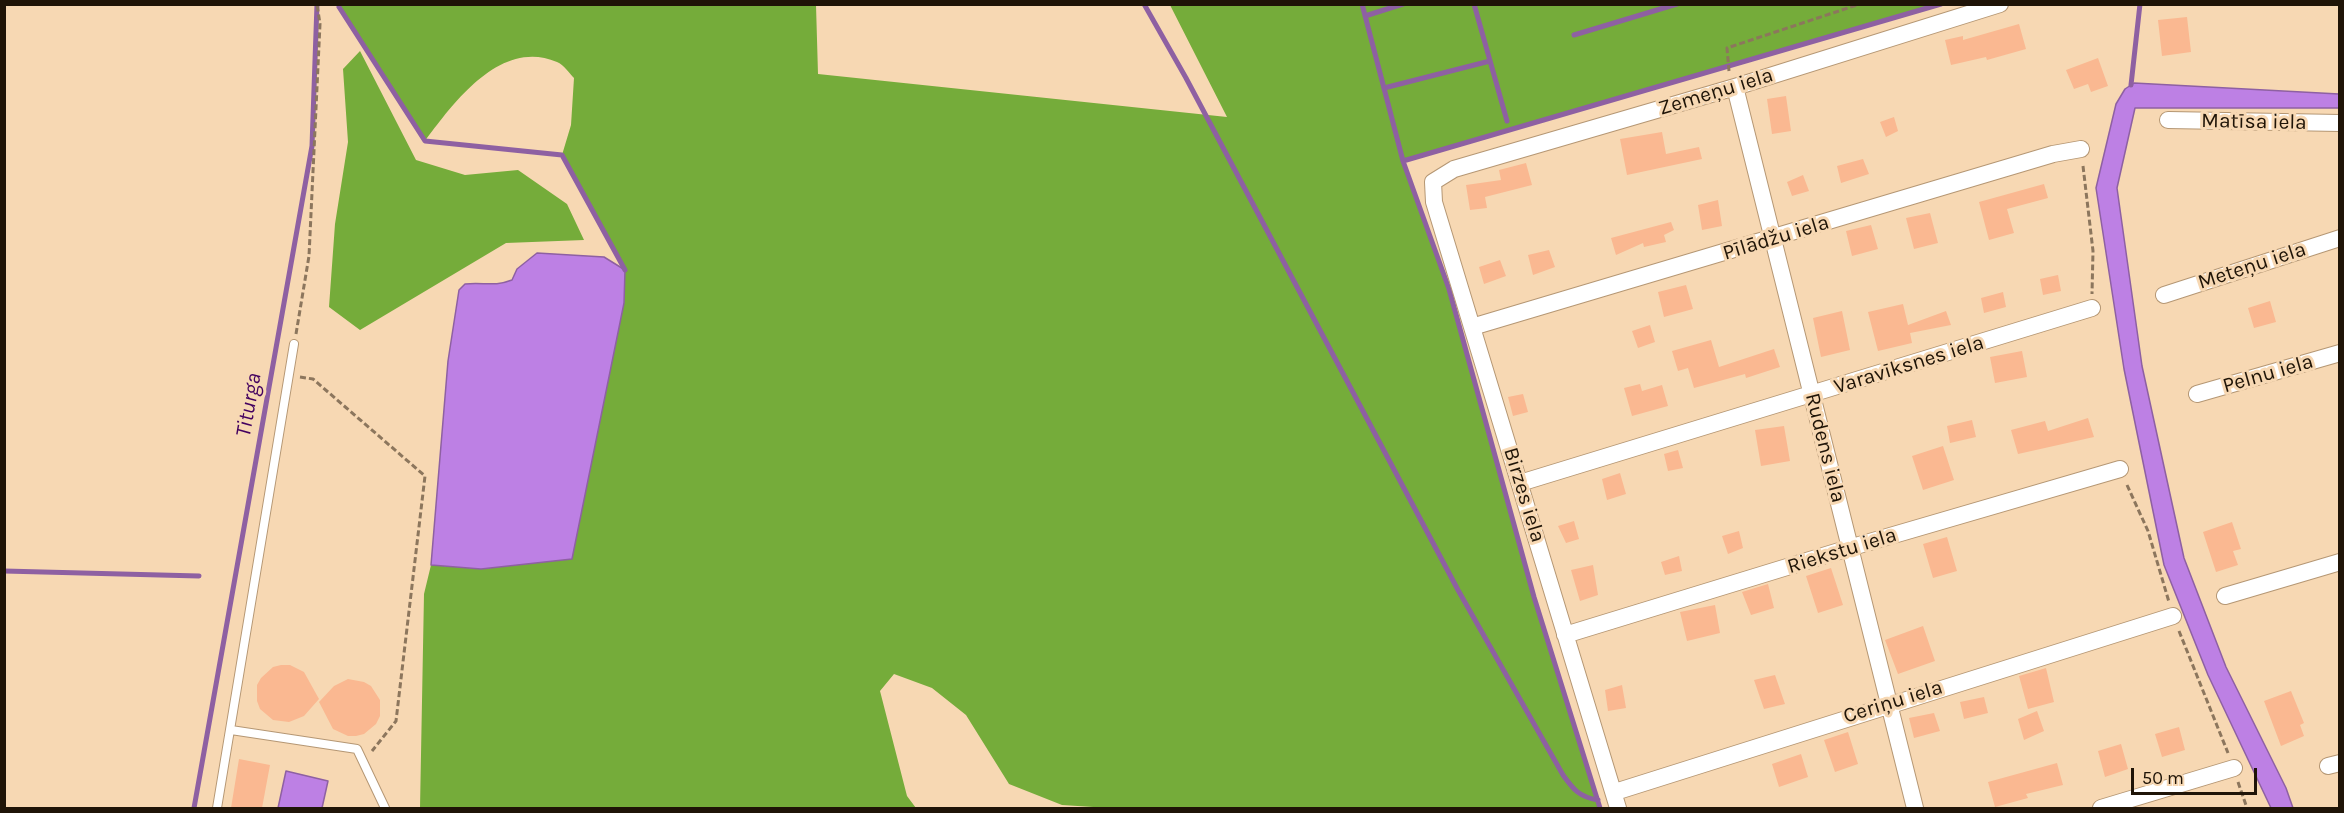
<!DOCTYPE html>
<meta charset="utf-8">
<style>
body{margin:0}
#map{position:relative;width:2344px;height:813px;overflow:hidden;background:#f7d8b3;font-family:Karla,sans-serif}
canvas{display:block}
.frame{position:absolute;inset:0;border:6px solid #1f1407;pointer-events:none}
.scale{position:absolute;left:2131px;top:768px;width:126px;height:27px;box-sizing:border-box;border:3px solid #1f1407;border-top:0;padding-left:8px;font-size:18px;line-height:21px;white-space:nowrap;color:#1f1407;-webkit-text-stroke:4px #f7d8b3;paint-order:stroke}
</style>
<div id="map">
<canvas width="2344" height="813"></canvas>
<div class="frame"></div>
<div class="scale">50 m</div>
</div>
<script>
const ctx = document.querySelector('canvas').getContext('2d');
ctx.lineJoin = 'round';
function fill(path, color) { ctx.fillStyle = color; ctx.fill(path, 'evenodd'); }
function trace(path, color, width, dash) { ctx.strokeStyle = color; ctx.lineWidth = width; ctx.lineCap = dash ? 'butt' : 'round'; ctx.setLineDash(dash || []); ctx.stroke(path); }
function write(font, color, halo, rows, align = 'center') {
  ctx.font = font + ' Karla,sans-serif'; ctx.lineWidth = 6; ctx.setLineDash([]); ctx.textBaseline = 'middle'; ctx.strokeStyle = halo; ctx.fillStyle = color; for (const [text, x, y, turn = 0] of rows) {
    ctx.save(); ctx.translate(x, y); ctx.rotate((+turn || 0) * Math.PI / 180); ctx.textAlign = isNaN(turn) ? turn : align; if (halo) ctx.strokeText(text, 0, 0); ctx.fillText(text, 0, 0); ctx.restore();
  }
}
fill(new Path2D(`
 M338,5H816L818,74L1227,117L1170,5H1941L1404,161L1449,289L1534,597L1600,808H1109L1062,805L1009,784L966,715L932,688L894,674L880,691L907,796L916,808H420L424,594L431,565L481,569L572,558L625,270L562,155L571,125L574,78C569,73 564,65 557,62C501,38 454,102 425,141Z
 M360,51L416,160L465,175L518,170L567,204L584,240L506,243L360,330L329,307L335,224L348,142L343,69Z`), '#75ac3a');
const water = new Path2D(`
 M2134,83L2339,94V108H2135L2117,188L2142,366L2184,558L2226,667L2286,788L2293,808H2271L2208,675L2164,565L2124,369L2096,188L2116,104L2125,89Z
 M537,253L604,257L625,270L624,303L572,559L481,569L431,565L448,361L459,290L465,284C484,282 494,287 512,280L517,269Z
 M286,771L328,781L322,808H278Z`);
fill(water, '#bd80e4');
trace(water, '#8e60a2', 1.5);
trace(new Path2D(`
 M1144,4L1186,78L1458,590L1563,775C1573,789 1579,797 1598,800
 M1362,4L1403,161
 M1474,4L1507,121
 M339,7L425,141L562,155L625,270
 M1365,16L1403,4
 M1574,35L1677,4
 M2131,85L2140,4
 M1384,88L1490,61
 M4,571L199,576
 M194,808L312,146L317,4
 M1600,808L1534,597L1449,289L1403,161L1941,4`), '#8e60a2', 5);
fill(new Path2D(`
 M2187,17L2191,52L2162,56L2158,20Z
 M2019,24L2026,49L1987,60L1986,57L1951,65L1945,40L1963,36V40Z
 M2098,58L2108,86L2091,92L2088,84L2074,89L2066,70Z
 M1786,96L1791,131L1772,134L1767,99Z
 M1894,117L1898,131L1886,137L1880,122Z
 M1662,132L1666,154L1699,147L1702,159L1627,175L1620,139Z
 M1863,159L1869,174L1841,183L1837,166Z
 M1526,163L1532,185L1485,197L1487,208L1470,210L1466,185L1501,180L1499,170Z
 M1803,175L1809,191L1792,196L1787,182Z
 M2044,184L2048,198L2007,209L2014,233L1989,240L1979,202Z
 M1718,200L1722,226L1702,230L1698,205Z
 M1930,213L1938,243L1914,249L1906,218Z
 M1671,222L1674,230L1664,235L1666,242L1644,247L1643,243L1616,255L1611,238Z
 M1871,225L1878,249L1852,256L1846,231Z
 M1549,250L1555,267L1533,275L1528,255Z
 M1500,260L1506,276L1484,284L1479,267Z
 M2058,275L2061,291L2043,295L2040,279Z
 M1686,285L1693,309L1664,317L1658,292Z
 M2003,292L2006,307L1984,313L1981,298Z
 M2270,301L2276,322L2254,328L2248,308Z
 M1903,304L1908,325L1946,311L1951,325L1910,333L1912,343L1878,351L1868,312Z
 M1842,311L1850,350L1821,357L1813,318Z
 M1650,325L1655,342L1638,348L1632,331Z
 M1711,340L1719,367L1774,349L1780,367L1746,378L1745,374L1694,388L1688,368L1678,371L1672,351Z
 M2022,351L2027,377L1995,383L1990,357Z
 M1640,384L1642,391L1662,385L1668,406L1632,416L1624,388Z
 M1523,394L1528,412L1513,416L1508,397Z
 M2088,418L2094,437L2018,454L2011,430L2045,421L2048,431Z
 M1972,420L1976,437L1950,443L1947,426Z
 M1784,426L1790,461L1761,466L1755,430Z
 M1943,446L1954,480L1923,490L1912,456Z
 M1678,450L1683,468L1668,471L1664,454Z
 M1620,473L1626,494L1607,500L1602,479Z
 M1574,521L1579,539L1566,543L1558,526Z
 M2232,522L2241,549L2233,551L2238,565L2216,572L2203,532Z
 M1739,531L1743,548L1728,554L1722,536Z
 M1947,537L1957,571L1933,578L1923,544Z
 M1679,556L1682,571L1665,575L1661,562Z
 M1593,565L1598,595L1580,601L1571,570Z
 M1831,568L1843,605L1818,613L1806,576Z
 M1768,584L1774,608L1751,615L1742,592Z
 M1715,605L1720,633L1687,641L1680,612Z
 M1923,626L1935,661L1898,674L1885,640Z
 M281,665H290L304,672L319,699L304,716L289,722L273,720L260,709L257,701V685L261,678L273,667Z
 M2046,668L2054,702L2028,709L2019,676Z
 M1775,675L1785,704L1764,709L1754,680Z
 M348,679L364,682L371,686L380,700V716L376,724L364,734L356,736H348L333,729L319,702L334,686Z
 M1622,685L1626,708L1608,711L1605,690Z
 M2291,691L2304,723L2300,725L2304,736L2281,746L2264,701Z
 M1984,697L1988,713L1964,719L1960,702Z
 M2037,711L2044,731L2024,740L2018,719Z
 M1934,713L1940,731L1914,738L1909,718Z
 M2179,727L2185,750L2162,757L2155,734Z
 M1848,732L1858,764L1835,772L1824,740Z
 M2121,744L2128,769L2105,777L2098,751Z
 M1801,754L1808,777L1779,787L1772,764Z
 M239,759L270,765L262,808H231Z
 M2057,763L2063,785L2026,794L2028,798L1995,807L1988,782Z`), '#fab891');
const lane = new Path2D(`
 M231,730L357,749L385,808
 M217,808L294,344`);
const street = new Path2D(`
 M1735,87L1915,808
 M2168,120L2340,123
 M2164,295L2340,238
 M1472,327L2053,154L2081,149
 M2197,394L2340,353
 M1520,483L2092,308
 M2225,596L2340,562
 M1565,635L1849,548L2120,469
 M2328,766L2340,763
 M1615,792L2173,616
 M1618,808L1434,202L1433,182L1454,169L1735,87L2000,4
 M2101,808L2234,768`);
trace(lane, '#b59774', 10);
trace(street, '#b59774', 18);
trace(new Path2D(`
 M1729,71L1727,48L1860,4
 M2083,166L2093,251L2092,294
 M296,334L309,256L320,24L317,4
 M300,377L313,379L425,476L396,721L372,751
 M2127,485L2148,531L2169,602
 M2179,631L2228,753
 M2238,782L2247,808`), '#8c765d', 3, [6, 3]);
trace(lane, '#fff', 8);
trace(street, '#fff', 16);
write('21px', '#1f1407', '#f7d8b3', [
 ["Zemeņu iela",1716,92,-17],
 ["Matīsa iela",2254,122,1],
 ["Pīlādžu iela",1776,238,-17],
 ["Meteņu iela",2252,266,-18],
 ["Varavīksnes iela",1909,365,-17],
 ["Pelnu iela",2268,374,-16],
 ["Rudens iela",1825,448,76],
 ["Birzes iela",1524,495,73],
 ["Riekstu iela",1842,551,-17],
 ["Ceriņu iela",1893,702,-17]
]);
write('italic 22px', '#43005f', '#f7d8b3', [
 ["Titurga",249,405,-80]
]);
</script>
